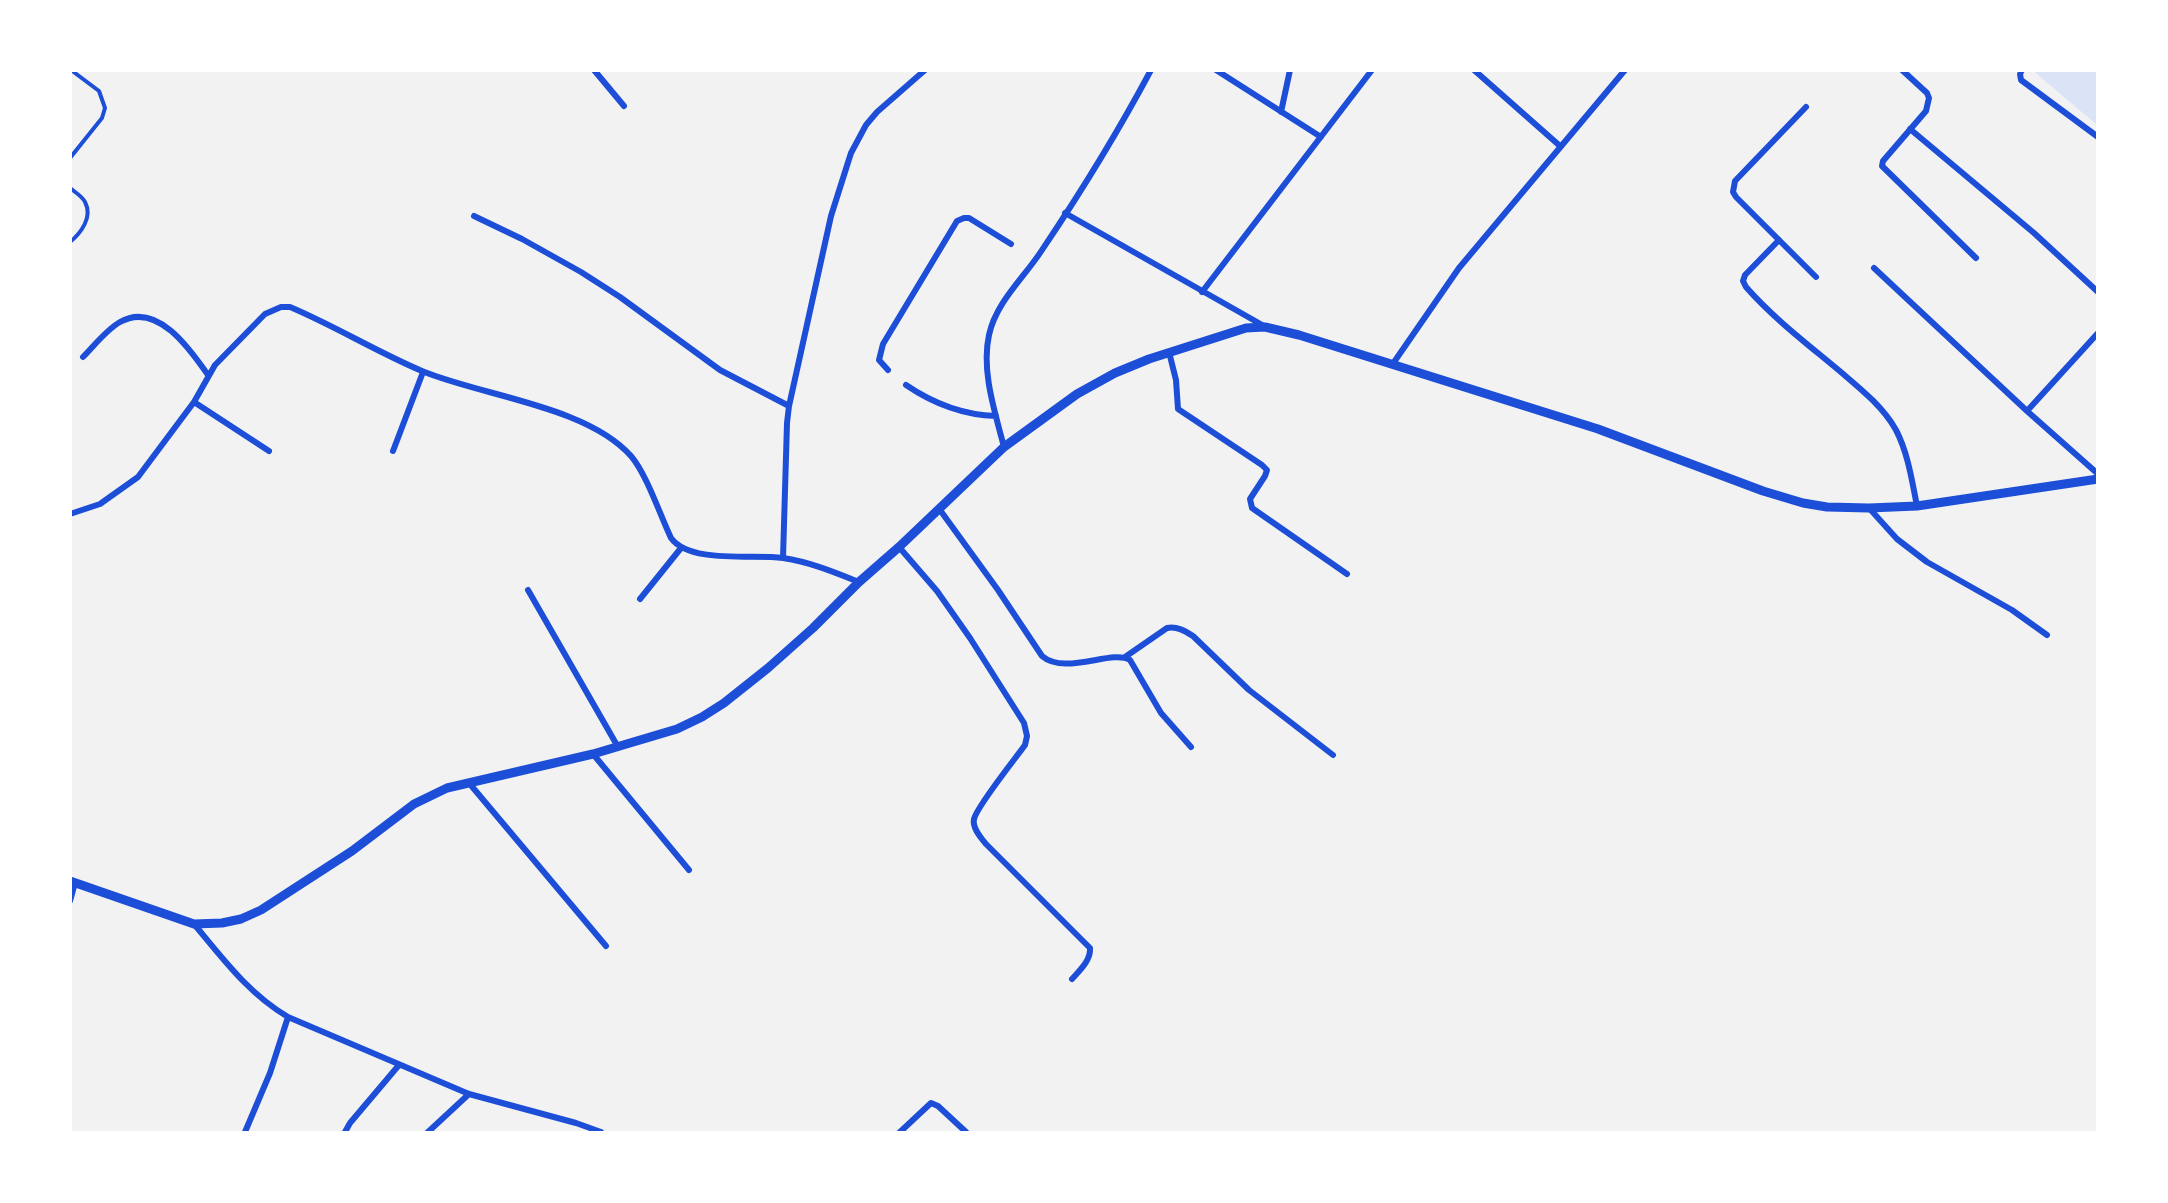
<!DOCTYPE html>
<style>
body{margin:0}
#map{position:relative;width:2168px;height:1203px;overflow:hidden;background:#f2f2f2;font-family:"Times New Roman",serif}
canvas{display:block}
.frame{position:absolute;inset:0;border:72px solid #fff;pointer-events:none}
</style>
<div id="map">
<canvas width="2168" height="1203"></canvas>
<div class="frame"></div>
</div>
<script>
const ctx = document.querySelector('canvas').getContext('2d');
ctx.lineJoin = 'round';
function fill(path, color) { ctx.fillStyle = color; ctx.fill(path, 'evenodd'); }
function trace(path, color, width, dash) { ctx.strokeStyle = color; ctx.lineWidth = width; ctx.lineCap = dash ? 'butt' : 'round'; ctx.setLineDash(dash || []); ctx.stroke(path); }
fill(new Path2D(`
 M2034,71H2097V125L2038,75Z`), '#dbe4f7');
trace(new Path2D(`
 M70,158L102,118L105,108L99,91L71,70
 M70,188C75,192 83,197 85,202C93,217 81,233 70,242`), '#1d4ed8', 4);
trace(new Path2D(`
 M594,70L624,106
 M1216,70L1321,137
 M1474,70L1560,146
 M1902,70L1927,93L1929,98L1926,111L1883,161L1882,166L1976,258
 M2022,70L2020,74L2021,80L2098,137
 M1806,107L1735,181L1733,192L1736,197L1816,277
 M1281,112L1290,70
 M1910,129L2034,233L2098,292
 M1065,213L1264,326
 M474,216L522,239L581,272L620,297L720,370L789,406
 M1779,240L1745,275L1743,281L1746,287C1774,319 1810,346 1842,373C1862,390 1883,407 1896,430C1908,453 1912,481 1917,506
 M1874,268L2027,411
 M1202,292L1372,70
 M2098,333L2027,411L2098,474
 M1169,352L1176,380L1178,409L1262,465L1267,470L1265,476L1250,499L1252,508L1347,574
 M83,357C94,346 106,330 120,322C157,301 190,349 208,375
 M1392,365L1459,268L1625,70
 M888,370L879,360L883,344L957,221L964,218H969L1011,244
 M906,385C934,404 962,415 996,416
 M194,402L269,451
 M1004,447C995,412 981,371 989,335C996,302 1024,278 1042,250C1081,192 1118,132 1151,70
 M393,451L423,372
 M1869,508L1897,539L1927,562L2012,610L2047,635
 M940,510L998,590L1042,656C1065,676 1112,649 1130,660L1161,713L1191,747
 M70,514L100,504L138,477L194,402L215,365L265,314L281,307H290C335,326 377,352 422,371C482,396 587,406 631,456C647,475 660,515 671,538C690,564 753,554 783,558C810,562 834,572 859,582
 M899,547L937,591L970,638L1024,723L1027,736L1025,745C1015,759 977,806 974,819C972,828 981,838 986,844L1090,948C1091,960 1080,970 1072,979
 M783,558L787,423L789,406L831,216L851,153L866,125L877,112L925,70
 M528,590L618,747
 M640,599L681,548
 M1125,657L1167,628C1177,626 1185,631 1193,636L1249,690L1333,755
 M593,754L689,870
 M469,783L606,946
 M70,901L75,883
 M194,924C223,959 249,994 288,1017L270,1073L245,1132
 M288,1017L469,1094L576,1123L601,1132
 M345,1132L350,1123L399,1065
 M428,1132L469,1094
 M900,1132L931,1103L938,1106L966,1132`), '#1d4ed8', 6);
trace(new Path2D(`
 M70,881L194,924L222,923L241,919L261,910L352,851L414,804L447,788L593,754L677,729L702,717L724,703L768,668L813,628L859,582L899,547L1004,447L1077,394L1115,373L1149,359L1246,328L1265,327L1299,335L1598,429L1763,491L1803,503L1827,507L1869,508L1917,506L2098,479`), '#1d4ed8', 9);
</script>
